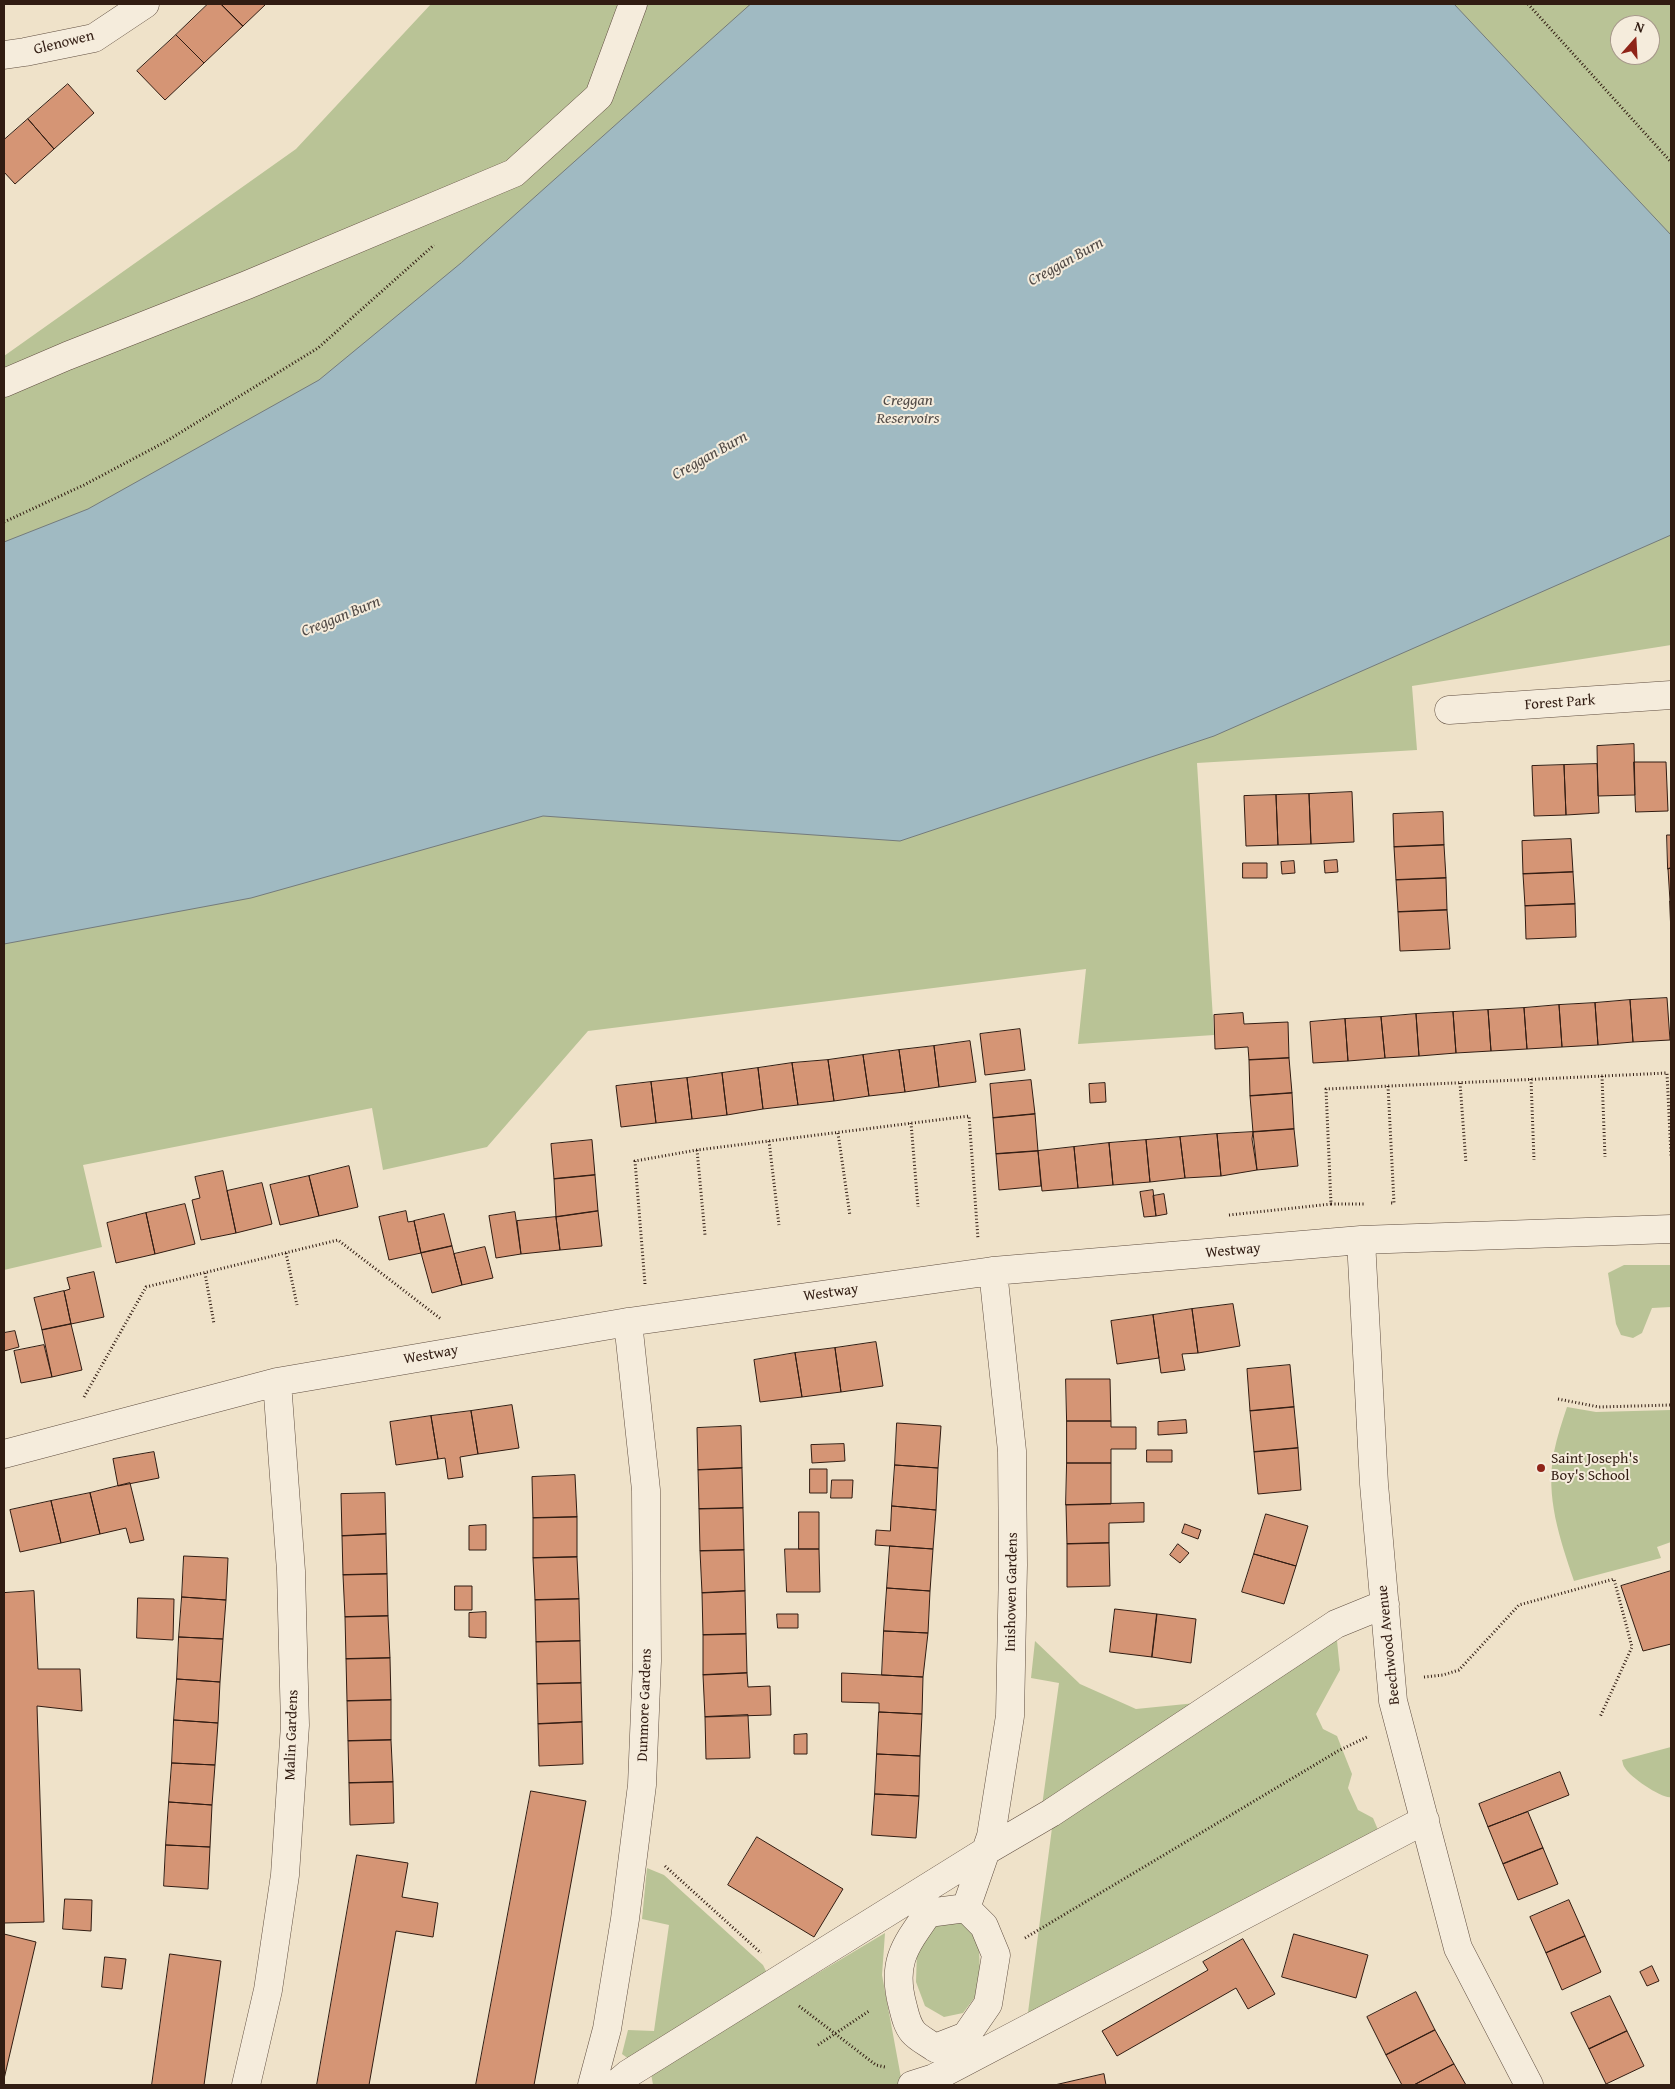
<!DOCTYPE html>
<style>
body{margin:0}
#map{position:relative;width:1675px;height:2089px;overflow:hidden;background:#efe2c9;font-family:"Gentium Book Plus",serif}
canvas{display:block}
.frame{position:absolute;inset:0;border:5px solid #311c12;pointer-events:none}
.north{position:absolute;left:1610px;top:15px;width:50px;height:50px;box-sizing:border-box;background:#f5ecdc;border:1px solid #a7998b;border-radius:50%;rotate:19deg;font-size:14px;font-weight:700;line-height:20px;text-align:center;color:#311c12}
.north::after{content:'';display:block;margin:auto;width:18px;height:22px;background:#8f2418;clip-path:polygon(50% 0,100% 100%,50% 72%,0 100%)}
</style>
<div id="map">
<canvas width="1675" height="2089"></canvas>
<div class="frame"></div>
<div class="north">N</div>
</div>
<script>
const ctx = document.querySelector('canvas').getContext('2d');
ctx.lineJoin = 'round';
function fill(path, color) { ctx.fillStyle = color; ctx.fill(path, 'evenodd'); }
function trace(path, color, width, dash) { ctx.strokeStyle = color; ctx.lineWidth = width; ctx.lineCap = dash ? 'butt' : 'round'; ctx.setLineDash(dash || []); ctx.stroke(path); }
function write(font, color, halo, rows, align = 'center') {
  ctx.font = font + ' "Gentium Book Plus",serif'; ctx.lineWidth = 4; ctx.setLineDash([]); ctx.textBaseline = 'middle'; ctx.strokeStyle = halo; ctx.fillStyle = color; for (const [text, x, y, turn = 0] of rows) {
    ctx.save(); ctx.translate(x, y); ctx.rotate((+turn || 0) * Math.PI / 180); ctx.textAlign = isNaN(turn) ? turn : align; if (halo) ctx.strokeText(text, 0, 0); ctx.fillText(text, 0, 0); ctx.restore();
  }
}
fill(new Path2D(`
 M431,4H1671V645L1412,686L1417,750L1197,763L1214,1035L1078,1044L1086,969L588,1031L487,1147L383,1170L372,1108L83,1165L102,1247L4,1270V356L296,149ZM1620,25H1650V55H1620Z
 M1624,1265H1671V1307L1652,1308L1642,1333L1633,1338L1621,1335L1616,1324L1608,1273Z
 M1567,1407L1596,1412L1671,1410V1542L1657,1547L1661,1558L1574,1581C1560,1539 1545,1497 1554,1452C1557,1437 1562,1422 1567,1407Z
 M1336,1631L1340,1670L1316,1714L1323,1729L1337,1736L1352,1774L1348,1788L1358,1810L1373,1818L1379,1832L1027,2020L1052,1828Z
 M1035,1641L1080,1684L1136,1709L1206,1702L1042,1806L1059,1683L1031,1678Z
 M1671,1747V1797C1662,1799 1630,1777 1625,1768C1623,1766 1623,1763 1622,1760Z
 M647,1868L664,1875L763,1965L768,1975L633,2062L622,2054L628,2030L654,2031L669,1925L642,1919Z
 M963,1922L973,1931L979,1950L980,1973L975,1997L963,2013L944,2017L925,2006L916,1982L917,1951L933,1925Z
 M885,1933L882,1975L902,2083L899,2085H653L651,2073Z`), '#b9c396');
const water = new Path2D(`
 M751,4H1454L1671,235V535L1214,736L900,841L543,816L251,898L4,944V542L88,509L319,380L461,263Z`);
fill(water, '#a0bac2');
trace(water, '#747b7c', 1);
const building = new Path2D(`
 M208,4H221L243,26L204,63L176,35Z
 M221,4H266L243,26Z
 M176,35L204,63L165,100L137,71Z
 M68,84L94,113L54,149L28,119Z
 M28,119L54,149L15,184L4,172V140Z
 M1634,744L1635,795L1598,796L1597,746Z
 M1634,762H1666L1668,811L1636,812Z
 M1597,764L1599,813L1566,815L1564,765Z
 M1564,765L1566,815L1534,816L1532,766Z
 M1352,792L1354,842L1311,844L1309,794Z
 M1309,794L1311,844L1278,845L1276,795Z
 M1276,795L1278,845L1246,846L1244,796Z
 M1443,812L1444,845L1394,847L1393,814Z
 M1667,835H1671V868L1668,869Z
 M1571,839L1573,872L1523,874L1522,841Z
 M1444,845L1446,878L1396,880L1394,847Z
 M1337,860L1338,872L1325,873L1324,861Z
 M1294,861L1295,873L1282,874L1281,862Z
 M1243,863H1267V878H1243Z
 M1671,868V901H1670L1668,869Z
 M1573,872L1575,904L1525,906L1523,874Z
 M1446,878L1447,910L1398,912L1396,880Z
 M1670,901H1671V933Z
 M1575,904L1576,937L1526,939L1525,906Z
 M1447,910L1450,949L1400,951L1398,912Z
 M1667,998L1670,1040L1633,1042L1630,1000Z
 M1630,1000L1633,1042L1598,1045L1595,1003Z
 M1595,1003L1598,1045L1562,1047L1559,1005Z
 M1559,1005L1562,1047L1527,1049L1524,1008Z
 M1524,1008L1527,1049L1491,1051L1488,1010Z
 M1488,1010L1491,1051L1456,1053L1453,1012Z
 M1453,1012L1456,1053L1419,1056L1416,1014Z
 M1243,1013L1244,1024L1288,1022L1289,1058L1249,1060L1248,1047L1215,1049L1214,1015Z
 M1416,1014L1419,1056L1385,1058L1381,1017Z
 M1381,1017L1385,1058L1348,1061L1345,1019Z
 M1345,1019L1348,1061L1313,1063L1310,1022Z
 M1020,1029L1025,1070L985,1075L980,1034Z
 M970,1041L976,1082L939,1087L934,1046Z
 M934,1046L939,1087L905,1092L899,1050Z
 M899,1050L905,1092L869,1096L863,1055Z
 M863,1055L869,1096L834,1101L828,1060Z
 M1289,1058L1292,1093L1250,1096L1249,1060Z
 M828,1060L834,1101L798,1105L792,1063Z
 M792,1063L798,1105L763,1109L758,1068Z
 M758,1068L763,1109L727,1115L722,1073Z
 M722,1073L727,1115L692,1119L687,1078Z
 M687,1078L692,1119L656,1123L651,1082Z
 M1031,1080L1035,1114L993,1118L990,1084Z
 M651,1082L656,1123L621,1127L616,1086Z
 M1105,1083L1106,1102L1090,1103L1089,1084Z
 M1292,1093L1294,1129L1253,1132L1250,1096Z
 M1035,1114L1038,1151L996,1154L993,1118Z
 M1294,1129L1298,1166L1257,1170L1253,1132Z
 M1253,1132L1252,1139L1257,1170L1221,1176L1217,1134Z
 M1217,1134L1221,1176L1185,1178L1180,1137Z
 M1180,1137L1185,1178L1150,1182L1146,1140Z
 M592,1140L595,1175L554,1179L551,1144Z
 M1146,1140L1150,1182L1113,1185L1109,1143Z
 M1109,1143L1113,1185L1078,1188L1074,1147Z
 M1074,1147L1078,1188L1042,1191L1038,1151Z
 M1038,1151L1041,1186L999,1190L996,1154Z
 M349,1166L358,1207L319,1216L309,1176Z
 M223,1171L236,1233L201,1240L192,1200L200,1198L195,1177Z
 M595,1175L598,1211L556,1217L554,1179Z
 M309,1176L319,1216L280,1225L270,1185Z
 M262,1183L272,1224L236,1233L227,1191Z
 M1153,1190L1156,1216L1144,1217L1140,1192Z
 M1164,1194L1167,1214L1156,1216L1153,1196Z
 M185,1204L195,1244L155,1254L146,1213Z
 M406,1211L408,1222L414,1221L421,1253L389,1260L379,1217Z
 M598,1211L602,1246L560,1250L556,1217Z
 M515,1212L521,1254L496,1258L489,1216Z
 M146,1213L155,1254L116,1263L107,1223Z
 M444,1214L452,1246L421,1253L414,1221Z
 M556,1217L560,1250L521,1254L517,1221Z
 M452,1246L462,1285L432,1293L421,1253Z
 M485,1247L493,1278L462,1285L454,1254Z
 M94,1272L104,1317L71,1324L64,1291L70,1289L67,1278Z
 M64,1291L71,1324L42,1330L34,1298Z
 M1233,1304L1240,1346L1198,1353L1192,1309Z
 M1192,1309L1198,1353L1182,1354L1185,1370L1161,1373L1153,1315Z
 M1153,1315L1159,1358L1117,1364L1111,1321Z
 M71,1324L82,1370L52,1377L42,1330Z
 M15,1331L19,1347L4,1351V1333Z
 M876,1342L883,1386L841,1392L835,1348Z
 M44,1345L52,1377L21,1383L14,1351Z
 M835,1348L841,1392L802,1397L795,1353Z
 M795,1353L802,1397L760,1402L754,1360Z
 M1290,1365L1294,1407L1250,1411L1247,1369Z
 M1066,1379H1110L1111,1421H1067Z
 M512,1405L519,1448L478,1454L471,1411Z
 M1294,1407L1298,1448L1254,1452L1250,1411Z
 M471,1411L478,1454L460,1457L463,1477L448,1479L445,1458L438,1459L431,1416Z
 M431,1416L438,1459L396,1465L390,1422Z
 M1186,1420L1187,1433L1158,1435V1422Z
 M1067,1421H1111V1427H1136V1449H1111V1463H1067Z
 M897,1423L941,1426L938,1468L895,1465Z
 M741,1426L742,1468L698,1470L697,1428Z
 M844,1444L845,1461L812,1463L811,1445Z
 M1298,1448L1301,1490L1258,1494L1254,1452Z
 M1147,1450H1172V1462H1147Z
 M154,1452L159,1478L118,1486L113,1459Z
 M1067,1463H1111V1504L1066,1505Z
 M895,1465L938,1468L936,1510L892,1506Z
 M742,1468L743,1508L699,1509L698,1470Z
 M810,1469H827V1493H810Z
 M575,1475L577,1517L533,1518L532,1477Z
 M832,1480H853L852,1498H831Z
 M130,1483L144,1540L130,1543L126,1528L100,1534L90,1493Z
 M90,1493L100,1534L61,1543L51,1501Z
 M385,1493L386,1534L342,1536L341,1494Z
 M51,1501L61,1543L20,1552L10,1510Z
 M1144,1503V1522L1109,1523V1543L1067,1544L1066,1505Z
 M892,1506L936,1510L933,1549L875,1545L876,1530L890,1531Z
 M743,1508L744,1550L700,1551L699,1509Z
 M799,1512H819V1549H799Z
 M1266,1514L1308,1526L1296,1566L1254,1554Z
 M577,1517V1557L533,1558V1518Z
 M1185,1524L1201,1530L1198,1539L1182,1533Z
 M486,1525V1550H469V1526Z
 M386,1534L387,1574L343,1575L342,1536Z
 M1109,1543L1110,1586L1067,1587V1544Z
 M1178,1544L1189,1553L1180,1563L1170,1555Z
 M890,1546L933,1549L930,1591L887,1588Z
 M785,1549H819L820,1592H787Z
 M744,1550L745,1591L702,1593L700,1551Z
 M1254,1554L1296,1566L1284,1604L1242,1592Z
 M184,1556L228,1558L226,1600L182,1597Z
 M577,1557L579,1599L535,1600L533,1558Z
 M1671,1571V1644L1643,1651L1621,1586Z
 M387,1574L388,1616L345,1617L343,1575Z
 M455,1586H472V1610H455Z
 M887,1588L930,1591L928,1633L884,1631Z
 M34,1591L38,1669H80L82,1711L37,1706L44,1922L4,1923V1593Z
 M745,1591L746,1634L703,1635L702,1593Z
 M182,1597L226,1600L223,1639L179,1637Z
 M138,1598L174,1599L173,1640L137,1638Z
 M579,1599L580,1641L536,1642L535,1600Z
 M1115,1609L1157,1614L1152,1657L1110,1652Z
 M486,1612V1638L469,1637V1613Z
 M777,1614H798V1628H778Z
 M1157,1614L1196,1619L1191,1663L1152,1657Z
 M388,1616L390,1658L346,1659L345,1617Z
 M884,1631L928,1633L923,1677L882,1675Z
 M746,1634L747,1673L703,1675V1635Z
 M179,1637L223,1639L220,1682L177,1679Z
 M580,1641L581,1683L537,1684L536,1642Z
 M390,1658L391,1700L347,1701L346,1659Z
 M747,1673L748,1687L770,1686L771,1715L705,1717L703,1675Z
 M842,1673L923,1677L922,1714L879,1712V1703L842,1702Z
 M177,1679L220,1682L218,1723L174,1720Z
 M581,1683L582,1722L538,1724L537,1684Z
 M391,1700V1740L348,1741L347,1701Z
 M879,1712L922,1714L920,1756L877,1754Z
 M748,1715L750,1758L706,1759L705,1717Z
 M174,1720L218,1723L215,1765L172,1763Z
 M582,1722L583,1764L539,1766L538,1724Z
 M807,1734V1754H794V1735Z
 M391,1740L393,1782L349,1783L348,1741Z
 M877,1754L920,1756L919,1796L875,1794Z
 M172,1763L215,1765L212,1805L169,1802Z
 M1560,1772L1569,1795L1488,1827L1479,1804Z
 M393,1782L394,1823L350,1825L349,1783Z
 M531,1791L586,1801L534,2085H476Z
 M875,1794L919,1796L916,1838L872,1835Z
 M169,1802L212,1805L210,1847L166,1845Z
 M1528,1812L1543,1848L1503,1864L1488,1827Z
 M757,1837L843,1889L814,1937L728,1885Z
 M166,1845L210,1847L208,1889L164,1886Z
 M1543,1848L1558,1884L1518,1900L1503,1864Z
 M357,1855L408,1863L402,1897L438,1903L433,1937L396,1931L369,2085H317Z
 M65,1899L92,1900L91,1931L63,1929Z
 M1569,1900L1585,1936L1546,1953L1530,1917Z
 M4,1934L36,1942L4,2079Z
 M1294,1934L1368,1955L1356,1998L1282,1977Z
 M1585,1936L1601,1972L1562,1990L1546,1953Z
 M1243,1939L1275,1994L1248,2009L1236,1988L1117,2056L1102,2031L1208,1970L1203,1962Z
 M170,1954L221,1961L204,2085H152Z
 M105,1957L126,1959L122,1989L102,1987Z
 M1652,1966L1659,1981L1647,1986L1640,1972Z
 M1416,1992L1435,2030L1386,2055L1367,2017Z
 M1610,1996L1627,2031L1589,2049L1571,2013Z
 M1435,2030L1454,2064L1414,2085H1402L1386,2055Z
 M1627,2031L1644,2066L1606,2084L1589,2049Z
 M1454,2064L1466,2085H1414Z
 M1104,2074L1106,2085H1055Z`);
fill(building, '#d59575');
trace(building, '#311c12', 1);
const minor = new Path2D(`
 M4,55L25,52L94,38L145,4
 M4,383L67,356L247,285L514,173L599,96L633,4
 M1449,710L1671,695
 M1361,1240L1374,1484L1393,1701L1458,1948L1529,2085
 M4,1454L277,1382L628,1322L993,1271L1361,1240L1671,1229
 M966,1908L991,1836L1010,1716L1013,1565L1012,1451L993,1271
 M966,1908L984,1926L996,1955L988,2004L966,2036L935,2048C928,2043 918,2038 913,2032C907,2025 905,2015 903,2007C891,1964 904,1947 928,1913Z
 M246,2085L268,1990L285,1875L295,1725L291,1571L277,1382
 M592,2085L607,2029L625,1919L642,1785L647,1661L646,1490L628,1322
 M615,2085L628,2074L986,1851L1051,1813L1336,1624L1385,1604
 M912,2085L934,2078L1425,1820`);
trace(minor, '#604e40', 29);
trace(new Path2D(`
 M1528,4L1671,162
 M4,522L84,485L165,442L318,348L434,245
 M1602,1076L1605,1157
 M1531,1079L1534,1160
 M1460,1083L1466,1163
 M1388,1086L1394,1203H1391
 M911,1123L918,1207
 M838,1133L850,1216
 M769,1141L779,1225
 M697,1150L705,1235
 M1331,1204H1365
 M1229,1215L1331,1204L1326,1089L1667,1073L1671,1156
 M286,1253L297,1305
 M205,1273L214,1324
 M645,1284L635,1161L697,1150L969,1116L978,1239
 M84,1397L146,1287L338,1240L441,1319
 M1558,1399L1599,1407L1671,1405
 M1424,1677L1443,1675L1459,1670L1519,1605L1614,1579L1632,1647L1600,1717
 M665,1866L761,1953
 M1025,1938L1338,1751L1369,1736
 M799,2006L876,2065L885,2067
 M818,2045L869,2011`), '#311c12', 3, [1, 2.5]);
trace(minor, '#f5ecdc', 28);
for (const [x, y, r, color] of [
 [1541,1468,5,"#8f2418"]
]) { const dot = new Path2D(); dot.arc(x, y, r, 0, 2 * Math.PI); ctx.fillStyle = color; ctx.fill(dot); trace(dot, '#f5ecdc', 2); }
write('15px', '#311c12', '#f5ecdc', [
 ["Glenowen",64,43,-14],
 ["Forest Park",1560,703,-4],
 ["Westway",1233,1251,-5],
 ["Westway",831,1293,-8],
 ["Westway",431,1355,-10],
 ["Inishowen Gardens",1012,1592,-89],
 ["Beechwood Avenue",1389,1645,-96],
 ["Dunmore Gardens",645,1705,-88],
 ["Malin Gardens",292,1735,-88]
]);
write('15px', '#311c12', '#f5ecdc', [
 ["Saint Joseph's",1551,1459],
 ["Boy's School",1551,1476]
], 'left');
write('italic 16px', '#524b47', '#f5ecdc', [
 ["Creggan Burn",1066,262,-29],
 ["Creggan",908,401],
 ["Reservoirs",908,419],
 ["Creggan Burn",710,456,-29],
 ["Creggan Burn",341,617,-22]
]);
</script>
